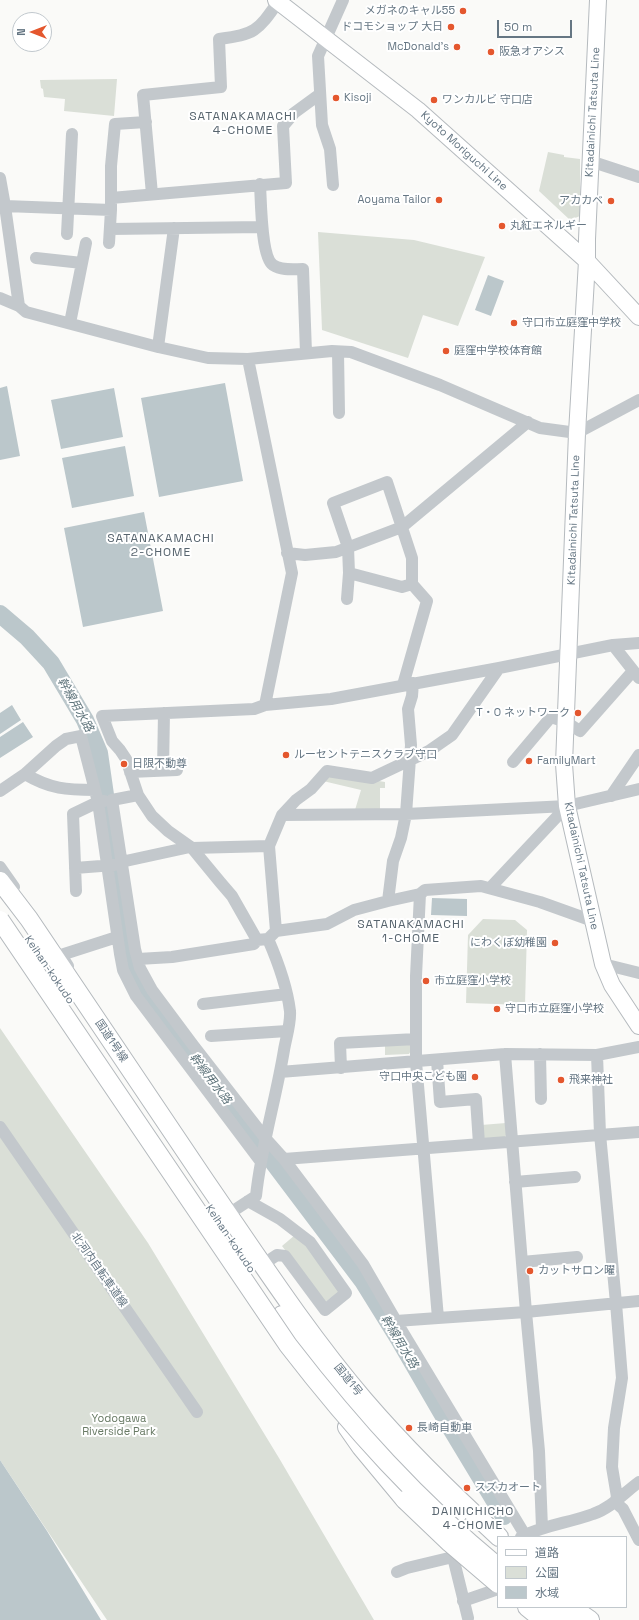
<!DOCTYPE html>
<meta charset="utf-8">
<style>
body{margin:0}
#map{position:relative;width:639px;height:1620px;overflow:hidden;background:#fafaf8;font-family:"Space Grotesk","Noto Sans JP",sans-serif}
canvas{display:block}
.legend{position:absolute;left:497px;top:1536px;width:130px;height:72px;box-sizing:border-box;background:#fff;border:1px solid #c1c8cd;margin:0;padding:5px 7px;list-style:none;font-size:12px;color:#657683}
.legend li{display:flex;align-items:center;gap:8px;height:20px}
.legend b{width:20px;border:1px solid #c1c8cd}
.north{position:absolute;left:12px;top:12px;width:40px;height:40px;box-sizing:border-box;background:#fff;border:1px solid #c1c8cd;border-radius:50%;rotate:270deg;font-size:11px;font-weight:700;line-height:16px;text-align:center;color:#657683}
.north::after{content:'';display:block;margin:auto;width:14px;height:18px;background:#e4572e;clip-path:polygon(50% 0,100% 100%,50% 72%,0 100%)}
.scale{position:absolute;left:497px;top:20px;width:75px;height:18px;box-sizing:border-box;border:2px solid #657683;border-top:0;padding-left:5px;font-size:12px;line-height:14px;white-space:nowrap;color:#657683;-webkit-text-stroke:3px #fff;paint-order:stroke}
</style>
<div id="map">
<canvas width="639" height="1620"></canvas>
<ul class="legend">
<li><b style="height:5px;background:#fff"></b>道路</li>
<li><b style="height:11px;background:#dadfd7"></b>公園</li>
<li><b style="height:11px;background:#bbc7cb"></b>水域</li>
</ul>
<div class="north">N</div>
<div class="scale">50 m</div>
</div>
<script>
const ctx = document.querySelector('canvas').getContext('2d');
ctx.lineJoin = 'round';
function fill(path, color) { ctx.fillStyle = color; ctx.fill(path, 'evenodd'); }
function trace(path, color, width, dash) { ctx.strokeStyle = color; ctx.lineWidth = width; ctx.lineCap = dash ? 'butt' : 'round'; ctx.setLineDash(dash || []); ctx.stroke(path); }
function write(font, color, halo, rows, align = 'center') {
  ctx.font = font + ' "Space Grotesk","Noto Sans JP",sans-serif'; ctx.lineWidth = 4; ctx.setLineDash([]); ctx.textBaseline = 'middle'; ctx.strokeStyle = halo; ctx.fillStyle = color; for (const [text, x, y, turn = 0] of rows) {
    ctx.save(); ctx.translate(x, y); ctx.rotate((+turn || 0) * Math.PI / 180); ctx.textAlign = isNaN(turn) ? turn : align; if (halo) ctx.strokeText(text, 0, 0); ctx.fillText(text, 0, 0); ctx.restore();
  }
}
fill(new Path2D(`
 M117,79L114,116L64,111L65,99L44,97L43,89L41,88L40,80Z
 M548,152L564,155V157L580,159V216L570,220L539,191Z
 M318,232L414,240L485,257L458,326L423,315L408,358L322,330Z
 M330,773L385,782V788H380V810H355L361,790L323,781Z
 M483,919L515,920L527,930L525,1005L466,1003L468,935Z
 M0,1028L148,1243L279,1458L374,1620H107L0,1460Z
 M411,1042L412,1049L409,1054L385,1055V1043Z
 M506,1123L507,1134L504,1138L485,1139L482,1136L481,1125Z
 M295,1235L308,1245L341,1291L325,1302L282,1246Z`), '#dadfd7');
fill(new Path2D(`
 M488,275L504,281L491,316L475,310Z
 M225,383L243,481L159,497L141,398Z
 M7,386L20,456L0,460V388Z
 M114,388L123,437L61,449L51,400Z
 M125,446L134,496L72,508L62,458Z
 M144,512L163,611L83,627L64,528Z
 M12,705L21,720L0,734V713Z
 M23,722L33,737L0,758V737Z
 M432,898L467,899V916L431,915Z
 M0,1460L47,1531L101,1620H0Z`), '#bbc7cb');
trace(new Path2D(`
 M0,614L27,637L51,663L85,720L99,753L127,948L132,970L142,988L363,1281L399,1339L446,1420L504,1516`), '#bbc7cb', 18);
const major = new Path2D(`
 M276,0L418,110L587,261L639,317
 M598,0L587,239V261L577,433L564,764L567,806L603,964L612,985L639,1026`);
const highway = new Path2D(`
 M0,881L29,919C88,1006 147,1094 206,1182C257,1256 306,1332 364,1400C406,1449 452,1494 499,1537
 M282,1315C333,1388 393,1454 457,1515
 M347,1427L361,1447L405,1500
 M527,1607L543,1620
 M549,1607L567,1620
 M571,1607L590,1620`);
trace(major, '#b5babe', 18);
trace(highway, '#b4b9bd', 20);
trace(new Path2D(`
 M590,161L639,177
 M0,178L5,206L19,306
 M260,184C261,200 261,257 273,265C282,271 294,269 303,269L306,353
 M333,185L330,149L322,125L318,56L343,0
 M152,194L143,95L221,87L219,39C255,34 257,32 278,2
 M111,198V166L115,124L146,122
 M5,206L111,210V198L286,183L283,126L294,113L320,94
 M110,229L262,227
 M67,234L72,134
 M109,243L111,210
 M36,258L82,263
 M0,298L19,306L26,312L158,347L208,358L248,359L332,351L351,352L440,385L540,428L577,433L639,400
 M70,323L86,243
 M158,347L174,228
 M338,352L339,413
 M248,359L292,573L265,705
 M287,553L305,555L336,552L402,527L528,422
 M349,573L402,587L412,584L427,601L403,685
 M347,599L349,573L348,547L333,503L387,482L412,558V584
 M613,645L639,678
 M499,668L452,735L429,751L372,778L327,771L311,789L296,800L282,815L269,846L276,931L268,939L257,940L232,896L220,882L192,848L168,831L152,816L138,795L126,759L120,750L112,741L102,716L254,709L265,705L331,699L499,668L613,645L639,643
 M513,762L551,717L566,722L580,731L633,671
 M163,770L164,713
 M130,772L177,770
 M25,774C50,789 67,790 95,790
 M0,791L25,774L56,746L66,739L81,736L98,802L120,954L123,970L136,996L261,1162
 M138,795L112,800L135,949L140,968L152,990L193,1045L266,1139L284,1159L363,1264L396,1321L438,1318
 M611,796L639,755
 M282,815L406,814L567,806L639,789
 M192,848L269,846
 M121,862L190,847
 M0,867L14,887
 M75,868L114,865
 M490,888L567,806
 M76,891L73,814L98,802L104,801
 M388,901L393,861L401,838L406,814L411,745L408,709L412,696L413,683
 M593,921L540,902L481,886L425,890L420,894L416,976V1062L438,1318L526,1312L639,1301
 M276,931L327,924L354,910L388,901L420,894
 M138,959L172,957L254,944L257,940
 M603,964L639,973
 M68,966L61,955L117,937
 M203,1004L287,994
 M211,1036L287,1031
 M505,1054L526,1312L539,1451L542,1528
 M540,1054L541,1099
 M597,1055L600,1134L616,1303L622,1378L614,1428L612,1467L617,1497L615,1502
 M437,1060L440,1102L476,1099L479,1144
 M341,1068L340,1043L416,1039
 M280,1072L505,1054L597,1055L639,1047
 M0,1127L197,1412
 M284,1159L639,1132
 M515,1182L575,1177
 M248,1201L280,1219L310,1242L346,1293L325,1310L285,1256L277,1255L262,1265
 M233,1211L256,1196C261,1147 276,1099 284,1050C286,1038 291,1023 290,1011C287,986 278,962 268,939
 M522,1262L577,1257
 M396,1321L525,1535
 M615,1502L623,1509L639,1540
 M521,1537C544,1525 569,1523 593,1514C611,1508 624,1493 639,1482
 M397,1572L407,1568L453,1557L468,1618
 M463,1601L498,1589`), '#c3c8cc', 12);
trace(major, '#fff', 16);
trace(highway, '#fff', 18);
const highwayBridge = new Path2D(`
 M0,920L288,1345C352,1428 418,1501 498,1567
 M405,1500L450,1543L498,1584`);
trace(highwayBridge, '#b4b9bd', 20, []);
trace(highwayBridge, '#fff', 18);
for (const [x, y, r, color] of [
 [463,11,4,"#e4572e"],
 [451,27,4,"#e4572e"],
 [457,47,4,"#e4572e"],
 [491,52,4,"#e4572e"],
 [336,98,4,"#e4572e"],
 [434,100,4,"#e4572e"],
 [439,200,4,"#e4572e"],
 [611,201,4,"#e4572e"],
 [502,226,4,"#e4572e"],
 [514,323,4,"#e4572e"],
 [446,351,4,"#e4572e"],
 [578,713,4,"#e4572e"],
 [286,755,4,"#e4572e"],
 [529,761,4,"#e4572e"],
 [124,764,4,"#e4572e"],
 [555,943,4,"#e4572e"],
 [426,981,4,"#e4572e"],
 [497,1009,4,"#e4572e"],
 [475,1077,4,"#e4572e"],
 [561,1080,4,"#e4572e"],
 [530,1271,4,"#e4572e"],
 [409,1428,4,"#e4572e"],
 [467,1488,4,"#e4572e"]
]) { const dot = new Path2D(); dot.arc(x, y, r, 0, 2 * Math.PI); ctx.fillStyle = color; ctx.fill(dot); trace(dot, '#fff', 1.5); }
write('11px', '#657683', '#fff', [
 ["メガネのキャル55",455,11,"right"],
 ["ドコモショップ 大日",443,27,"right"],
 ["McDonald's",449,47,"right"],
 ["阪急オアシス",499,52],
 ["Kisoji",344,98],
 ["ワンカルビ 守口店",442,100],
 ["Aoyama Tailor",431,200,"right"],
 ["アカカベ",603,201,"right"],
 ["丸紅エネルギー",510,226],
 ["守口市立庭窪中学校",522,323],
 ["庭窪中学校体育館",454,351],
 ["T・O ネットワーク",570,713,"right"],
 ["ルーセントテニスクラブ守口",294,755],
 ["FamilyMart",537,761],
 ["日限不動尊",132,764],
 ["にわくぼ幼稚園",547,943,"right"],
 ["市立庭窪小学校",434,981],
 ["守口市立庭窪小学校",505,1009],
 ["守口中央こども園",467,1077,"right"],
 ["飛来神社",569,1080],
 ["カットサロン曜",538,1271],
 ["長崎自動車",417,1428],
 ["スズカオート",475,1488]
], 'left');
write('11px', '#657683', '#fff', [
 ["Kitadainichi Tatsuta Line",593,112,-87],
 ["Kyoto Moriguchi Line",464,151,42],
 ["Kitadainichi Tatsuta Line",574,520,-88],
 ["Kitadainichi Tatsuta Line",581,866,78],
 ["Keihan-kokudo",49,970,56],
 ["国道1号線",111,1041,56],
 ["Keihan-kokudo",230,1239,56],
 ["北河内自転車道線",99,1270,55],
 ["国道1号",348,1380,51]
]);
write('11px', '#687a64', '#fff', [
 ["Yodogawa",119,1419],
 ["Riverside Park",119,1432]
]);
ctx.letterSpacing = '1px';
write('12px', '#57646e', '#fff', [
 ["SATANAKAMACHI",243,117],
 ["4-CHOME",243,131],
 ["SATANAKAMACHI",161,539],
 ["2-CHOME",161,553],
 ["SATANAKAMACHI",411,925],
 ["1-CHOME",411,939],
 ["DAINICHICHO",473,1512],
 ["4-CHOME",473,1526]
]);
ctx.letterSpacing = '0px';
write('italic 12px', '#60757c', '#fff', [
 ["幹線用水路",75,705,61],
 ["幹線用水路",210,1079,53],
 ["幹線用水路",399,1342,59]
]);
</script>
